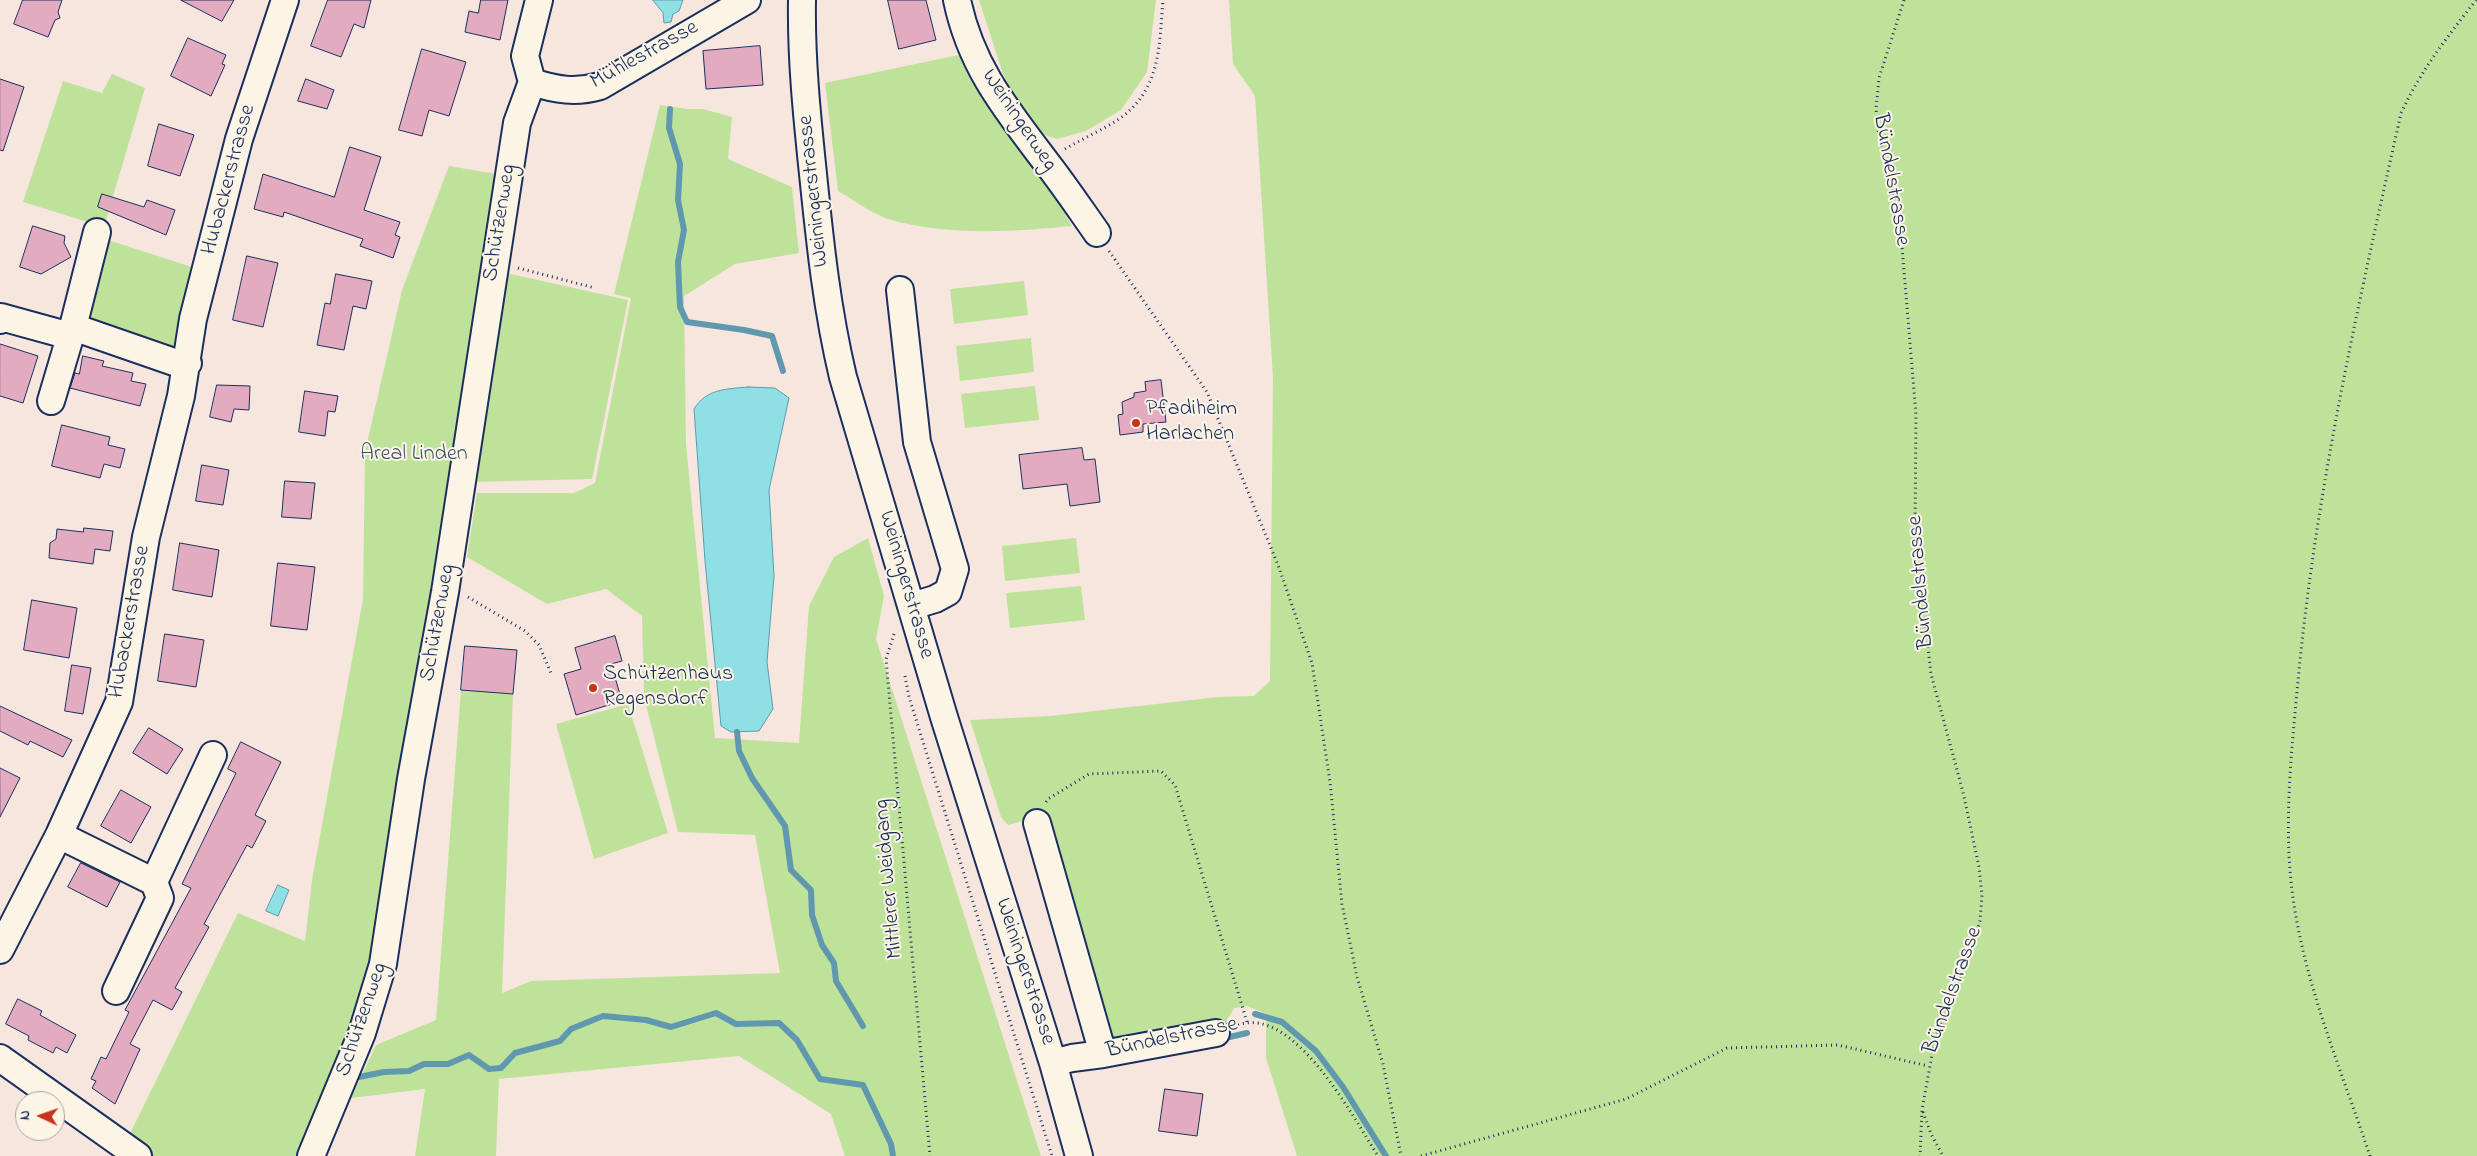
<!DOCTYPE html>
<meta charset="utf-8">
<style>
body{margin:0}
#map{position:relative;width:2477px;height:1156px;overflow:hidden;background:#f7e6de;font-family:"Indie Flower",sans-serif}
canvas{display:block}
.north{position:absolute;left:15px;top:1091px;width:50px;height:50px;box-sizing:border-box;background:#fcf5e5;border:1px solid #a2a6af;border-radius:50%;rotate:273deg;font-size:14px;font-weight:700;line-height:20px;text-align:center;color:#1b2f5e}
.north::after{content:'';display:block;margin:auto;width:18px;height:22px;background:#c8321e;clip-path:polygon(50% 0,100% 100%,50% 72%,0 100%)}
</style>
<div id="map">
<canvas width="2477" height="1156"></canvas>
<div class="north">N</div>
</div>
<script>
const ctx = document.querySelector('canvas').getContext('2d');
ctx.lineJoin = 'round';
function fill(path, color) { ctx.fillStyle = color; ctx.fill(path, 'evenodd'); }
function trace(path, color, width, dash) { ctx.strokeStyle = color; ctx.lineWidth = width; ctx.lineCap = dash ? 'butt' : 'round'; ctx.setLineDash(dash || []); ctx.stroke(path); }
function write(font, color, halo, rows, align = 'center') {
  ctx.font = font + ' "Indie Flower",sans-serif'; ctx.lineWidth = 4; ctx.setLineDash([]); ctx.textBaseline = 'middle'; ctx.strokeStyle = halo; ctx.fillStyle = color; for (const [text, x, y, turn = 0] of rows) {
    ctx.save(); ctx.translate(x, y); ctx.rotate((+turn || 0) * Math.PI / 180); ctx.textAlign = isNaN(turn) ? turn : align; if (halo) ctx.strokeText(text, 0, 0); ctx.fillText(text, 0, 0); ctx.restore();
  }
}
fill(new Path2D(`
 M979,0H1156L1147,72L1121,110L1086,131L1057,139L1036,132L1019,106L1003,74Z
 M1229,0H2477V1156H1297L1266,1058V1014L1247,1006L1234,1008L1225,1024L1125,1046L1115,1041L1045,819H1030L1008,825L1001,817L970,720L1050,716L1218,697L1254,696L1270,681L1273,378L1255,96L1233,64Z
 M968,53L1072,226C1014,232 945,236 888,219C871,213 854,200 838,191L825,83Z
 M112,74L145,88L104,227L23,202L63,81L102,93Z
 M660,105L687,109H703L732,117L728,159L792,187L799,253L735,264L684,296L686,444L715,738L799,743L809,606L834,557L868,538L884,596L876,639L1041,1156H845L831,1114L739,1056L499,1079L496,1156H415L425,1089L351,1098L376,1045L436,1020L461,690L513,694L502,993L531,981L780,973L755,835L678,832L644,697L642,616L606,589L547,604L467,557L477,493H574L595,483L631,298L614,294Z
 M449,166L508,176L390,896L376,893L395,897L311,1156H138L124,1146L238,913L305,941L312,880L363,599L365,452L402,290Z
 M102,238L198,269L178,353L79,323Z
 M502,272L628,300L592,479L471,482Z
 M1024,281L1028,315L954,324L950,289Z
 M1031,338L1034,372L960,381L956,346Z
 M1035,386L1039,420L965,428L961,394Z
 M1076,538L1080,573L1005,581L1002,546Z
 M1081,586L1085,620L1010,628L1006,593Z
 M628,704L668,833L594,859L556,724Z`), '#bfe29b');
const water = new Path2D(`
 M653,0H683L679,11L673,14L671,22L664,23L663,13Z
 M748,387L775,388L789,398L769,490L774,576L767,662L773,709L759,731L731,732L721,726L705,561L694,409C706,389 726,389 748,387Z
 M278,885L289,890L278,916L266,911Z`);
fill(water, '#8ee0e5');
trace(water, '#6099af', 1);
trace(new Path2D(`
 M670,109L669,128L680,164L678,200L684,230L678,262L680,307L687,322L744,330L772,336L783,371
 M737,732L739,751L752,778L785,826L791,870L811,890L812,915L822,945L834,963L836,981L863,1026
 M1255,1014L1282,1022L1316,1051L1343,1087L1386,1156
 M1221,1039L1247,1033
 M354,1078L384,1072L409,1071L424,1064H448L469,1055L489,1069L501,1068L515,1053L560,1041L571,1029L603,1016L646,1020L671,1027L716,1013L736,1024L779,1023L797,1040L820,1079L863,1085L891,1144L893,1156`), '#6099af', 6);
const building = new Path2D(`
 M23,0H62L58,12L60,18L55,20L48,37L14,24Z
 M181,0H234L222,21Z
 M328,0H371L364,28L354,24L341,57L311,46Z
 M481,0H508L500,40L465,32L469,11L478,13Z
 M888,0H926L936,40L899,49Z
 M188,38L226,55L222,64L225,65L211,96L171,76Z
 M760,46L763,85L706,89L703,51Z
 M422,49L466,62L449,116L429,110L422,136L399,130Z
 M0,79L24,87L3,151L0,150Z
 M306,79L334,90L327,109L298,101Z
 M159,124L194,135L180,176L148,166Z
 M350,147L381,157L364,210L400,222L395,235L400,237L393,258L360,246L363,239L284,212L283,217L254,209L263,174L334,197Z
 M102,194L144,207L147,200L175,210L166,235L98,207Z
 M33,226L65,236L64,243L71,257L41,274L20,267Z
 M247,256L278,263L263,327L233,320Z
 M336,274L372,281L366,309L353,306L344,350L317,345L325,303L330,304Z
 M0,344L38,356L23,403L0,396Z
 M83,356L104,361L102,366L133,373L131,381L146,384L140,406L70,388L75,373L79,374Z
 M1161,380L1166,422L1143,424V432L1120,435L1118,415L1123,414L1122,402L1134,397V393L1146,391L1145,382Z
 M217,385L250,386L249,410L234,409L231,422L210,417Z
 M305,391L338,396L335,412L328,411L325,436L299,432Z
 M62,425L110,437L108,445L125,449L120,468L104,464L100,478L52,466Z
 M1082,448L1084,460L1095,459L1100,502L1070,506L1067,484L1023,489L1019,455Z
 M202,465L229,470L223,505L196,501Z
 M285,481L315,483L311,519L282,517Z
 M84,528L113,531L110,551L95,549L93,564L49,558L50,543L56,539L57,529L83,532Z
 M180,543L219,550L212,597L173,590Z
 M278,563L315,567L307,630L271,626Z
 M32,600L77,608L69,658L24,650Z
 M165,634L204,640L196,687L158,681Z
 M615,636L622,661L611,664L622,701L576,715L564,674L581,669L575,648Z
 M465,646L517,650L513,694L461,690Z
 M72,665L91,668L83,714L65,711Z
 M0,706L72,740L63,757L30,741L28,745L0,731Z
 M149,728L183,749L167,774L133,753Z
 M241,742L281,762L255,815L266,821L252,848L247,845L204,924L209,927L175,988L182,992L172,1010L153,1000L130,1044L140,1049L115,1104L92,1088L96,1081L91,1079L101,1057L106,1059L129,1012L125,1010L191,888L182,884L236,773L228,769Z
 M0,768L20,778L0,817Z
 M121,790L151,807L131,843L101,826Z
 M81,863L120,882L107,907L68,887Z
 M18,999L42,1011L40,1015L76,1035L67,1053L56,1047L53,1053L28,1040L29,1036L6,1024Z
 M1165,1089L1203,1094L1197,1136L1159,1131Z`);
fill(building, '#e3abc0');
trace(building, '#1b2f5e', 1);
const minor = new Path2D(`
 M802,0C801,59 807,116 813,174C820,243 827,310 843,377L944,717L1053,1063L1079,1156
 M957,0C971,67 1006,109 1046,162C1064,185 1080,209 1097,233
 M532,82C556,90 576,93 600,86L747,0
 M532,82L525,56L539,0
 M97,232L73,327L174,362L188,363
 M900,290L917,442L955,569L948,592L935,599L912,606
 M0,320L1,317L70,336
 M51,401L73,327
 M1037,823L1103,1054
 M59,835L154,882L213,755
 M0,950L59,835L119,702L146,537L181,396L193,319L239,139L285,0
 M116,991L160,898L154,882
 M0,1058L138,1156
 M1053,1063L1072,1058L1103,1054L1216,1033
 M311,1156L362,1033L383,964L411,779L445,592L517,123L532,82`);
trace(minor, '#1b2f5e', 30);
trace(new Path2D(`
 M1904,0L1879,78L1876,109L1878,130L1900,223L1916,415L1915,530L1931,674L1963,792L1979,867L1982,895L1980,921L1972,949L1935,1038L1922,1110L1920,1156
 M1065,149C1082,139 1100,131 1116,121C1161,92 1159,47 1163,0
 M1109,251L1207,392L1278,565L1312,663L1330,782L1342,904L1357,977L1383,1064L1401,1156
 M518,268L595,288
 M468,597L525,631L539,645L551,673
 M894,634L886,659L930,1156
 M905,676L909,697L1052,1156
 M1046,802L1048,799L1089,774L1161,771L1175,785L1247,1022
 M1238,1025C1294,1005 1353,1117 1378,1156
 M1923,1112L1931,1134L1943,1156
 M1421,1156L1626,1099L1727,1048L1838,1045L1928,1066
 M2370,1156C2343,1075 2309,995 2295,911C2282,835 2291,757 2298,681C2316,489 2359,301 2401,113C2423,67 2446,39 2476,0`), '#1b2f5e', 3, [1, 4]);
trace(minor, '#fcf5e5', 26);
for (const [x, y, r, color] of [
 [1136,423,5,"#c8321e"],
 [593,688,5,"#c8321e"]
]) { const dot = new Path2D(); dot.arc(x, y, r, 0, 2 * Math.PI); ctx.fillStyle = color; ctx.fill(dot); trace(dot, '#fcf5e5', 2); }
write('22px', '#1b2f5e', '#fcf5e5', [
 ["Mühlestrasse",645,56,-29],
 ["Weiningerweg",1018,121,56],
 ["Hubackerstrasse",230,180,-75],
 ["Bündelstrasse",1890,180,80],
 ["Weiningerstrasse",815,191,-96],
 ["Schützenweg",501,223,-81],
 ["Bündelstrasse",1922,582,-95],
 ["Weiningerstrasse",905,585,74],
 ["Hubackerstrasse",131,622,-80],
 ["Schützenweg",439,623,-80],
 ["Mittlerer Weidgang",890,879,-95],
 ["Weiningerstrasse",1024,972,72],
 ["Bündelstrasse",1954,991,-70],
 ["Schützenweg",363,1020,-71],
 ["Bündelstrasse",1172,1039,-12]
]);
write('22px', '#1b2f5e', '#fcf5e5', [
 ["Pfadiheim",1146,410],
 ["Harlachen",1146,435],
 ["Schützenhaus",603,675],
 ["Regensdorf",603,700]
], 'left');
write('22px', '#3c536a', '#fcf5e5', [
 ["Areal Linden",414,455]
]);
</script>
